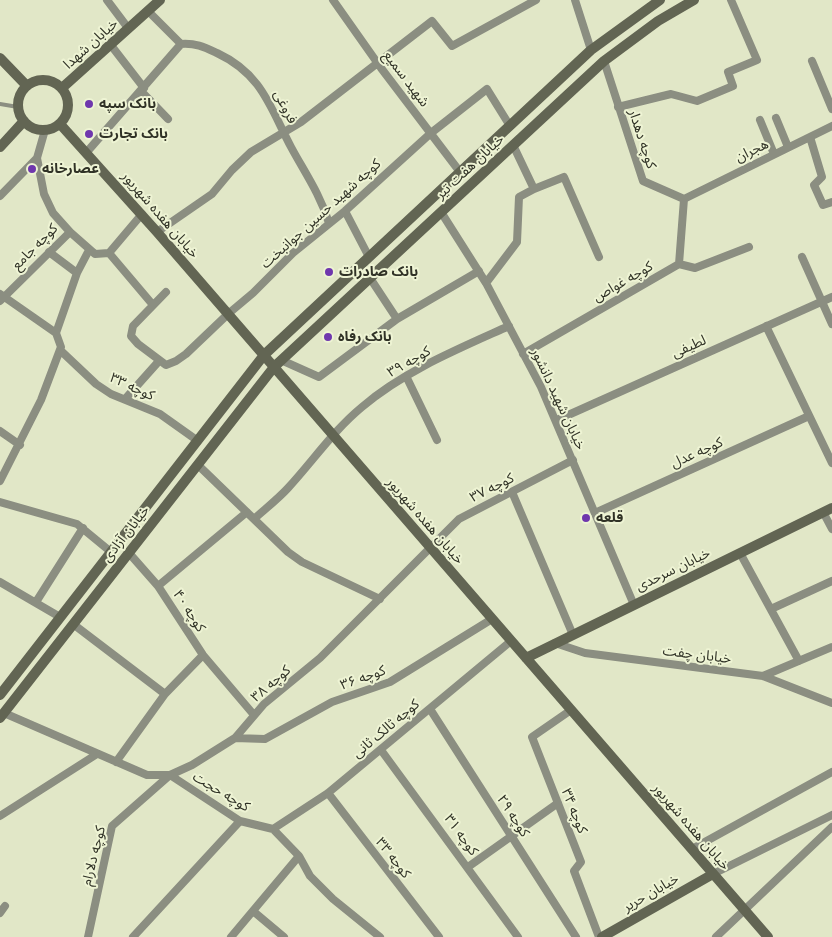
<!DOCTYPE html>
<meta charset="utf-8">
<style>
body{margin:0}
canvas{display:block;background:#e1e7c7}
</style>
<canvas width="832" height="937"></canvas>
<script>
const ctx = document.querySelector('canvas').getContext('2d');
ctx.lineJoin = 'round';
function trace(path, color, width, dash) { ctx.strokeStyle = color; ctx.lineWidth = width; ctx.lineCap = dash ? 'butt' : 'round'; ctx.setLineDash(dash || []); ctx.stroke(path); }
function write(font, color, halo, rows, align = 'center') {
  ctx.font = font + ' "Noto Serif","Noto Sans Arabic",serif'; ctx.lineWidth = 4; ctx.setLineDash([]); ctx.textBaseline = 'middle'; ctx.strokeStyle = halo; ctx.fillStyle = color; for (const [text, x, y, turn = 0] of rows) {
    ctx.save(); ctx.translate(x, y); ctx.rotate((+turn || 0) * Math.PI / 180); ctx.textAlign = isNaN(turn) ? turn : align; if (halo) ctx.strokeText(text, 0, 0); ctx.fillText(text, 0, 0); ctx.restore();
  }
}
trace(new Path2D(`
 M0,104L18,107`), '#8b8e81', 4);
trace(new Path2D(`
 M107,0L128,28
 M333,0L381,68L460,172
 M575,0L591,50
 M148,11L181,44
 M110,44L144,88
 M181,44C196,43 204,47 217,53C262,74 270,107 291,147C305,173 320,194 329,223
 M604,61L643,181L684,199
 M812,61L832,109
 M141,91L168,119
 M618,107L671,94L697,101L733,86L728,72L757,60L731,0
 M776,118L788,147
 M760,120L774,154
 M810,137L822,177L814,185L823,205L832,202
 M513,145L534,189
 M86,153L181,44
 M0,196L37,158L45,130
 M684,199L832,126
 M345,211L369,257
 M441,212L486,283L541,387L634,605
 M70,232L95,254L109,253L142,214
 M157,232L212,194L232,170L251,152L301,122L432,21L452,46L536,0
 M49,252L77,273
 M109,253L153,305
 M802,257L832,324
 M679,264L695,268L749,247
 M370,278L397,319
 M486,283L517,242L519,197L534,189L564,177L599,257
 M166,292L133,326L131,336L138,344L166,365L176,361L186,354L228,314L253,293L293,253L345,211L431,133L487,89L510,126
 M0,294L56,333L77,273L89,250
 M0,301L70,232L53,213L44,194L37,158
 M766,326L832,463
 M60,350L96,384L111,394L160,414L198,441
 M523,354L679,264L684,199
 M281,360L319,377L397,319L479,271
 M406,376L437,440
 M126,398L159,361
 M557,420L832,297
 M0,431L20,445
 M198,465L288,552L302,562L380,599
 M0,481L41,400L61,347L56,333
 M512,492L573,635
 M0,502L77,524L111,552
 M247,512L158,586L203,655L254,715
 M823,512L832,529
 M595,513L809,416
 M254,519C265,509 278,499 288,488C313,461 333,431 362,407C404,371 458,349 509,326
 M129,553L158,586
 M740,553L799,661
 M0,582L60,617
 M36,602L83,528
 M771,609L832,581
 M73,624L165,694
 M555,643L585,653L763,676L832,703
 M763,676L832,647
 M430,709L576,937
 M571,710L532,737L581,862L574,871L599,937
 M4,713L147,775H170L240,821L273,829L299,856L310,876L333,899L380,937
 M235,738L265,739L332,702L390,682L492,619
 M381,750L518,937
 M116,762L165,694L203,655
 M328,793L439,937
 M0,816L97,754
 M273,829L328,793L511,641
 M692,849L832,772
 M468,867L558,803
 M713,874L832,815
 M253,911L284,937
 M0,913L5,906
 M88,937L112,826L170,775L192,765L235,738L264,704L320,658L459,519L573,460
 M133,937L240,821
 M231,937L299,856
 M716,937L832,827`), '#8b8e81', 8);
trace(new Path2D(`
 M0,58L27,86
 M18 105a25 25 0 1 1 50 0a25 25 0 1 1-50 0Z
 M62,88L160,0
 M60,124L157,232L768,937
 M0,147L24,121
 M526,658L832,508
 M0,695L264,355L591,50L660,0
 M0,718L274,367L604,61L658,21L694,0
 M602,937L713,874`), '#626553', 10);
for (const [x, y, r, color] of [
 [89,104,5,"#6f37ad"],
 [89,134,5,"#6f37ad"],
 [32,169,5,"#6f37ad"],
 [329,272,5,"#6f37ad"],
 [328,337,5,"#6f37ad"],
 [586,518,5,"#6f37ad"]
]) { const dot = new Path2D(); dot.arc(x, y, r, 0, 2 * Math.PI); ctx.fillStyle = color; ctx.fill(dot); trace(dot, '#eef4d4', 2); }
write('14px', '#303226', '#eef4d4', [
 ["خیابان شهدا",91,44,-42],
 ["شهید سمیع",406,79,53],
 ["فروغی",285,107,63],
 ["کوچه دهدار",642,139,72],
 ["هجران",752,151,-26],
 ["خیابان هفت تیر",470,167,-43],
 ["کوچه شهید حسین جوانبخت",321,214,-42],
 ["خیابان هفده شهریور",160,215,49],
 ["کوچه جامع",35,247,-45],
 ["کوچه غواص",623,282,-30],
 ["لطیفی",689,347,-24],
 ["کوچه ۳۹",409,362,-30],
 ["کوچه ۳۳",132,387,25],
 ["خیابان شهید دانشور",558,399,65],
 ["کوچه عدل",697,453,-24],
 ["کوچه ۳۷",492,488,-27],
 ["خیابان هفده شهریور",425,521,49],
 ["خیابان آزادی",126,534,-52],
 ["خیابان سرحدی",673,570,-26],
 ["کوچه ۴۰",189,611,57],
 ["خیابان چفت",697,655,7],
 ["کوچه ۳۶",363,678,-20],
 ["کوچه ۳۸",271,684,-41],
 ["کوچه ثالک ثانی",386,729,-40],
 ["کوچه حجت",221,792,31],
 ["کوچه ۳۴",574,811,68],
 ["کوچه ۲۹",513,816,57],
 ["خیابان هفده شهریور",691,827,49],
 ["کوچه ۳۱",461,835,54],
 ["کوچه دلارام",94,856,-76],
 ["کوچه ۳۳",393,858,52],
 ["خیابان حریر",651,893,-30]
]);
write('bold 14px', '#303226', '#eef4d4', [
 ["بانک سپه",99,104],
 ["بانک تجارت",99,134],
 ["عصارخانه",42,169],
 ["بانک صادرات",339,272],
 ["بانک رفاه",338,337],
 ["قلعه",596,518]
], 'left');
</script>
